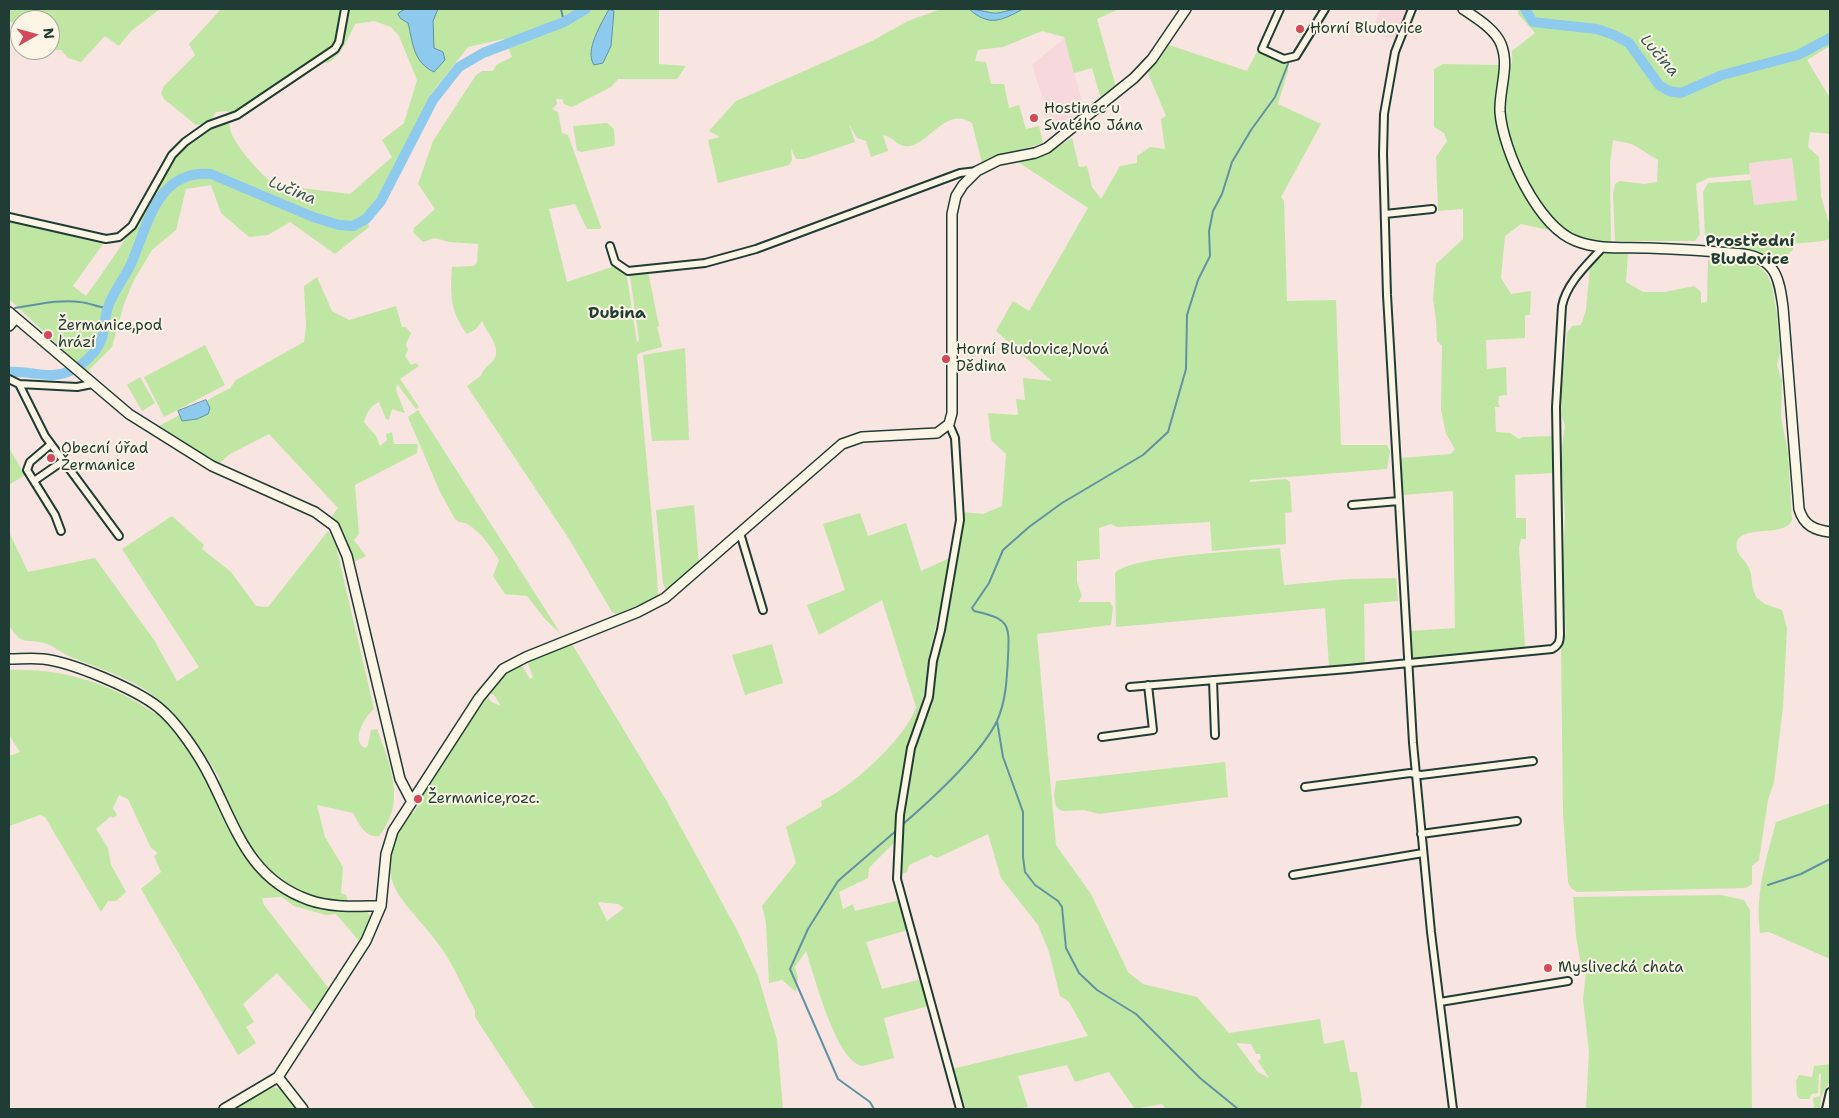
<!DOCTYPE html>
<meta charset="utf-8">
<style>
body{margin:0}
#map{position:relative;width:1839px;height:1118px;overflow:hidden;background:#f8e4e0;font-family:"Shantell Sans",sans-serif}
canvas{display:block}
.frame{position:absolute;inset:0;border:10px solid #1f3d34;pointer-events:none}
.north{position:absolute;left:10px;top:10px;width:50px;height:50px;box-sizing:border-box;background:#fcf5e5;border:1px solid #a4ab9e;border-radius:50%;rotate:83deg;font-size:14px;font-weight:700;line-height:20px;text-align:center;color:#1f3d34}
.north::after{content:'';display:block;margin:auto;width:18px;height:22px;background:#d1495b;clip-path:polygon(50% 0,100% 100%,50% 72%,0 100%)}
</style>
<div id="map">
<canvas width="1839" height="1118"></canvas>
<div class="frame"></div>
<div class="north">N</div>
</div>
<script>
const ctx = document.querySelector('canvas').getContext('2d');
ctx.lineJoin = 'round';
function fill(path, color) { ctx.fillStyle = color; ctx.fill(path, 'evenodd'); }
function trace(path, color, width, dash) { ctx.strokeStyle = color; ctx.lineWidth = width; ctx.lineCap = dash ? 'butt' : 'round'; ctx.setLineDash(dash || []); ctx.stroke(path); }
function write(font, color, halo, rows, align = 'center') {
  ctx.font = font + ' "Shantell Sans",sans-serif'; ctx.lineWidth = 4; ctx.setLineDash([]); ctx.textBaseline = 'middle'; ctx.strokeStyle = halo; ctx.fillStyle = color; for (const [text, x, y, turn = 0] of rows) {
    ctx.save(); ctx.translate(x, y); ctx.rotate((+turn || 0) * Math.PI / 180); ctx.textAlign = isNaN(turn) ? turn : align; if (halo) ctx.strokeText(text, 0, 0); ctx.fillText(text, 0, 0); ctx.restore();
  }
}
fill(new Path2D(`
 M1382,9H1408L1397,40L1372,33L1379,12Z
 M1065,38L1085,112L1056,138L1032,65Z
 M1792,158L1797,200L1754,205L1749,163Z`), '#f6d8dd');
fill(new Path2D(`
 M9,9H160L131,31L119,46L105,36L81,62L68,58L61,50H56L50,46V20H20V26L9,21Z
 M221,9H659V64L686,66L677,79H618L611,87L572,107L564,104L562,99H556L557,104L552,109L558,112L562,133L568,135L601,227L600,229H587L575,204L549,209L567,282L615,266L627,277L637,343L639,340L630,276L648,271L659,326L657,327L662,347L640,353L637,355L657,576L658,595L653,599L616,614L612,612L569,539L467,386L481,376C483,369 488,366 493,361C503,349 487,333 482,321L476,329L467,334C450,312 450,293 452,267L473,266L477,263L478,244L449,242L435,238L423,242L413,232L414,228L435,209L418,184L433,141L476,75L482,71H493L496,65L512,57L504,39L468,47L431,94L375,207L366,217L369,227L335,254L290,222L268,235L249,237L221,213L211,185L186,189L176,230L152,250L134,280L124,304L112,347L87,372L9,299V220L103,244L73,286L86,296C100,276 114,257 127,236C158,187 168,147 225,121L230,125C227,138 264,179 276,185L350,194L392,157L382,140L404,123L417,80L399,36L391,27L374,21L355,24C347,41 342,54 327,64L322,54L301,68L299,72L233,113L226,111L216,112L209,123L196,125L164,99L161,93L164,86L195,55L189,44Z
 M941,9H1119L1097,19L1116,87L1101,99L1092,68L1074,73L1064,37L1042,31L1003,47L978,50L975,61L986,62L991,84H1004L1009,108L1019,105L1026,129L1039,126L1043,143L982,163L972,123C947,106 931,141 910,146C897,148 894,137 883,135L888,151L871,157L866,141L857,138L849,124L855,142L804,159H796L791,148L792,160L789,165L718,183L708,140L720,137L709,131L736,101L872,41L908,21Z
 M1518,9H1830V46L1807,60L1830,98V134L1810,132L1808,147L1819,157L1821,196L1830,227V239C1817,243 1806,242 1793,244V250L1780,261C1761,250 1749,254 1732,248C1723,244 1720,242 1709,242L1705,238L1703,192L1708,183L1751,180L1754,205L1797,200L1792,158L1749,163L1750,174L1708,178L1696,184L1700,234L1695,241H1615L1613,194L1615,184L1620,181L1644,184L1657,182L1658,160L1632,144L1613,140L1610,163L1611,244C1578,239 1570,235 1545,213L1539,218L1549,230L1521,224L1505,236L1501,278L1511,294L1531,291L1530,315H1525V338L1486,340L1487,369L1506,367L1507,395L1499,396L1498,402L1500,407H1495L1496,432L1510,433L1519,439L1523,437L1552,436L1554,468V473L1515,475L1516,518H1526V539H1521L1519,547L1525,647L1414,659L1411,658L1410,631L1455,628L1453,491L1403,495L1401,458L1451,454L1455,449L1446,434L1441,410L1442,346L1437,341L1436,320L1433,299L1436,264L1463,239V209L1438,211L1436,157L1447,141L1444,133L1434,127V69L1443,64L1500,65C1496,96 1495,125 1507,155C1506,133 1504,112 1505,90C1506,76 1514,65 1512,51L1535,33L1518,14Z
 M1169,45L1247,71L1258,50L1288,64V71L1278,104L1321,124L1281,197L1284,201L1287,301L1336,300L1341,445H1387L1390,451L1387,469L1250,480V482L1286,479L1290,482L1292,512L1285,513L1286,544L1212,551L1210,522L1117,527L1111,524L1099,528L1100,559L1077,561V582L1082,596L1078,602H1110L1113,607L1111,625L1037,634L1056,845L1091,894L1128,972L1143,984L1197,997L1229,1033L1320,1019L1324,1044L1344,1040L1350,1072H1357L1362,1101L1360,1109H1166L1162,1104L1135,1109L1109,1072L1075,1082L1067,1065L1018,1076L1028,1107L1015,1109H966L952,1069L1088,1036L1069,1002L1060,996L1049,952L1038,925L1001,878L988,834L937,858L931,855L909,865L907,872L900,875L899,838L869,868L868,878L839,892L843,909L853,904L855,911L900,900L908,930L866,942L882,989L918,980L921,981L928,1006L884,1018L894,1058L863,1066C836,1063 814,974 806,951L795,967L798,977L796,992L782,980L769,983L766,923L762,906L796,863L786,827L822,806L821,801C848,791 908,736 916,707L882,600L819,635L807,605L845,590L823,524L860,513L868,536L906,523L921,571L952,557L929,655L924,694L909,743L899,815L903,814L917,736L932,699L935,670L959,546L963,512L983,514L1002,506L1006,454L991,440L988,413L1018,415L1016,399L1025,400L1023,378L1052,381L996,331L1013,301L1029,311L1088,208L1018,162L1047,154L1072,138L1079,167L1087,166L1092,187L1101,199L1120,166L1137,163V156L1150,147L1165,149L1161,119L1166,116L1148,73ZM1236,1043L1251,1044L1256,1054H1260L1261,1059L1258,1061L1269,1078L1258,1072Z
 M607,123L614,129L615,143L613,146L581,152L577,150L573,126Z
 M1603,253H1628L1626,282L1643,292H1665L1694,286L1701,292V303L1707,302L1708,260L1720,256L1756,264L1767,274L1772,286L1777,315L1780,353L1777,365L1782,380L1781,417L1788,453L1792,520C1784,540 1732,521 1737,549C1738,556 1746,561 1749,568C1753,578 1751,589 1757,598L1765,604L1782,610L1787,628L1783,707L1774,782L1768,800L1759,860L1752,866V884L1746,888L1577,892L1571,888L1568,882L1563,813L1561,647L1566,634L1563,563L1565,518L1561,453L1565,426L1562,416L1561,395L1567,333L1572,326L1581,325L1586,310L1590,266Z
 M317,277L332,311L349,320L396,306L402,327H406L411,333L406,344L408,350L405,356L411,365L416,363L419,366L400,379L419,407L416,409L397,384L396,390L405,413L392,409L389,420L386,419L379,402C371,405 366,414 364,422L376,436L380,446L387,440L386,434L392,432L394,444H418L417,453L355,485L359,534L354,540L366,556L352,563L347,541L332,516L338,508L269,434L230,454L219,464L159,426L230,388L236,380L304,342L306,326L304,286Z
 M205,345L225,385L164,417L144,377Z
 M685,348L689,440L652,441L643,355Z
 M140,377L155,403L142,411L127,385Z
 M418,410L561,634L545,619L527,596L505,594L493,576L499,560C491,547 482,534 469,525C464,521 459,524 455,519L440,492L408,417Z
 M9,448L25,475L9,485Z
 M694,505L699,565L667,592L663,584L656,510Z
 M172,516L204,545L202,549L231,572L256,606L268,607L328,531L336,546L374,709C365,716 350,741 365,748L368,745L371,730L377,729C390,765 407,802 379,836C365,838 359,824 353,813L317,805L325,837L343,867L341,893L346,895L352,912H368L371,918L360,942L336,914L326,915L294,906L282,897L262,898L264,905L330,990L314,1014L277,973L243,1004L254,1022L246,1027L256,1043L238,1055L141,889L161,872L154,856L158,853L151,848L128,799L119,795L113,808L117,815L113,818L111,816L96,829L108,848L111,865L126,892L116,901H108L101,912L45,817L40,815L9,826V756L20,752L9,735V670C62,668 110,683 154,713H158L185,744L211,788L220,779C200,746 177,710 144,689C121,675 95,667 71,657C62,654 53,645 44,643C23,638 24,647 9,626V532L28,572L95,558L154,640L177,681L199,667L122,549Z
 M1280,548L1284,585L1349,579L1396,578L1398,601L1364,604L1365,664L1329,666L1325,608L1116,627L1115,573C1128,556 1253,550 1280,548Z
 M572,644L666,800L738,932L758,976L777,1040L783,1109H535L475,1017V1010C464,990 455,968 442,949C404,895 365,884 410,813H414L425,789L487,694L491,702L501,706L495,696L488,692L498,680L521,664L530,679L533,677L527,661ZM598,902L618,904L624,908L607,921Z
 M772,644L783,683L745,695L732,655Z
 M1225,762L1228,797L1099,814L1084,810L1062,811L1056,807L1054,796L1056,781Z
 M1830,803V959L1769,932L1760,933C1755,893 1766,860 1776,822Z
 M1721,895L1744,900L1750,910L1752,1109H1586L1589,1052L1583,999L1586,972L1580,959L1576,936L1573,897Z
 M1830,1064V1081L1821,1097L1820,1109H1814L1813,1098L1820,1096L1821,1074H1819L1818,1093L1812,1094L1809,1099H1800L1797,1096L1796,1081L1799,1075L1812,1077L1814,1066Z
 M274,1087L281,1089L297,1109H233Z`), '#bfe7a3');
const water = new Path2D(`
 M405,9H438L433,21L434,48L443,52L445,60L434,72C413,62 413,43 408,23L400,18L398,14Z
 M609,9L614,11L611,46L603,63L594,65C584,50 602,23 609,9Z
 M969,9C978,9 992,14 998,13C1007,11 1013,9 1023,9C1001,21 989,27 969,9Z
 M206,400L210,408L208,414L197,419L182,421L178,411Z`);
fill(water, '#8dcaed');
trace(water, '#6192a3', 1);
trace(new Path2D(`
 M561,9L564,22
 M1825,41L1830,44
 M15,308C36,305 59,299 80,302C90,303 97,307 107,308
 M997,721L1003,757L1023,812V857L1025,872L1035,885L1058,901L1062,907L1066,948L1079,973L1097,990L1136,1014L1200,1078L1238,1109
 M902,825C932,799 980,756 997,721C1006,701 1007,678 1008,657C1010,622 1008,619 974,611L972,608L989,583L1003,550L1029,527L1062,503L1143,455L1168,432L1186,369L1187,315L1198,280L1210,256L1209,231L1213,211L1222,194L1232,162L1251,130L1275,97L1288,64
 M1768,885L1801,874L1830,859
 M874,1109L870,1102L838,1079L790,969L808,929L838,881L897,830`), '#6192a3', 2);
trace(new Path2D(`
 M1525,9L1533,22L1597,29L1614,35L1629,43L1659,85L1669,91L1681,93L1722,75L1798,55L1830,38
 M9,372C30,370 51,381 72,370C86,363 100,349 103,334C105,325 105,315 108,307C113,292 124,279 131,264C148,225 157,169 211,174L313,217L339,225L353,226L366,219L381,201L433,100L459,67L483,53L564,22L586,9`), '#8dcaed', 10);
const street = new Path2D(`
 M1280,9L1262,49L1284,59L1296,56L1325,9
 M1412,9L1395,52L1384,114L1383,154L1387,295L1413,743L1431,932L1453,1109
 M1385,214L1432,209
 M9,217L106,239L119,237L132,226L172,155L185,142L209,125L237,115L335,49L339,42L345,9
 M610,246L615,262L628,271L705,263L756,249L960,173L977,171
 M9,379L19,384
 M92,384L77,387L19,384L45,436L119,536
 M949,424L955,438L960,520L941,630L933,661L929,697L911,748L900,815L897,879L960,1109
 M50,445L30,462L27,470L55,515L61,531
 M34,481L63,461
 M1352,505L1399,501
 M740,533L763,610
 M1213,680L1215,735
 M1130,687L1348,669L1552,649C1559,645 1560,641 1560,634L1556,407L1562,306C1567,282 1588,264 1603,247
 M1102,737L1153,730L1148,685
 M1305,787L1410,773L1421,775L1533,761
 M1421,834L1517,821
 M1293,875L1423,853
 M1440,1002L1568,981
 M1826,1109L1830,1092`);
const secondary = new Path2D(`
 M1463,9C1476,18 1495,29 1501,44C1510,66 1499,89 1500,112C1503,151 1538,227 1576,241C1599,250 1625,247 1648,248C1680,249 1711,251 1743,254C1776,259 1779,278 1783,307L1799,509C1804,526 1815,530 1830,532
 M9,312L129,414L212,466L315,512L334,526L347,556L400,779L411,800
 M9,326L16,318
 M9,659C20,659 32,658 43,659C72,662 135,689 158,707C177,722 199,755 210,777C236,828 249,879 309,900C332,908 357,906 381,906
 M278,1077L303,1109
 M224,1109L278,1077L366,941L381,906L386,854L393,831L479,698L503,669L526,657L638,612L665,598L842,444L862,437L937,433L949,424L952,413V214L956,196L963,185L977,171L999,160L1035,153L1047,148L1134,78L1152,59L1186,9`);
trace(street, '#1f3d34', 10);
trace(secondary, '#1f3d34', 12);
trace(street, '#fcf5e5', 6);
trace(secondary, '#fcf5e5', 9);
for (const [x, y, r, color] of [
 [1300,29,5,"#d1495b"],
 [1034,118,5,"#d1495b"],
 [48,335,5,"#d1495b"],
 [946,359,5,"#d1495b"],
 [51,458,5,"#d1495b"],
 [418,799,5,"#d1495b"],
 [1548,968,5,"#d1495b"]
]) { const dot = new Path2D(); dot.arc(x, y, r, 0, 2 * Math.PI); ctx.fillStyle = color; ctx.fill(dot); trace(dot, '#fcf5e5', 2); }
write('15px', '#1f3d34', '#fcf5e5', [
 ["Horní Bludovice",1310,29],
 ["Hostinec u",1044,109],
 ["Svatého Jána",1044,126],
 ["Žermanice,pod",58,326],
 ["hrází",58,343],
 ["Horní Bludovice,Nová",956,350],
 ["Dědina",956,367],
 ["Obecní úřad",61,449],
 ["Žermanice",61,466],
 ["Žermanice,rozc.",428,799],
 ["Myslivecká chata",1558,968]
], 'left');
write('italic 16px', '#355959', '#fcf5e5', [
 ["Lučina",1659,56,49],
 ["Lučina",292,191,22]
]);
write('bold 16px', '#1f3d34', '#fcf5e5', [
 ["Prostřední",1750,242],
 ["Bludovice",1750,260],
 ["Dubina",617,314]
]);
</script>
